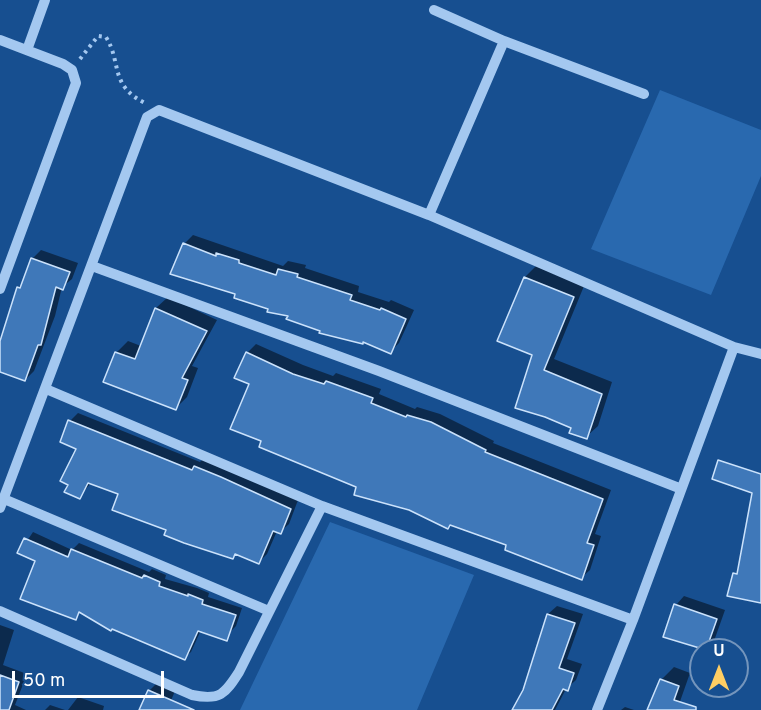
<!DOCTYPE html>
<style>
body{margin:0}
#map{position:relative;width:761px;height:710px;overflow:hidden;background:#174f90;font-family:Overpass,sans-serif}
canvas{display:block}
.north{position:absolute;left:689px;top:638px;width:60px;height:60px;box-sizing:border-box;background:#174f90;border:2px solid #7495bc;border-radius:50%;rotate:0deg;font-size:16px;font-weight:700;line-height:24px;text-align:center;color:#fff}
.north::after{content:'';display:block;margin:auto;width:21px;height:27px;background:#ffce63;clip-path:polygon(50% 0,100% 100%,50% 72%,0 100%)}
.scale{position:absolute;left:12px;top:671px;width:152px;height:27px;box-sizing:border-box;border:3px solid #fff;border-top:0;padding-left:8px;font-size:18px;line-height:21px;white-space:nowrap;color:#fff;-webkit-text-stroke:4px #174f90;paint-order:stroke}
</style>
<div id="map">
<canvas width="761" height="710"></canvas>
<div class="north">U</div>
<div class="scale">50 m</div>
</div>
<script>
const ctx = document.querySelector('canvas').getContext('2d');
ctx.lineJoin = 'round';
function fill(path, color) { ctx.fillStyle = color; ctx.fill(path, 'evenodd'); }
function trace(path, color, width, dash) { ctx.strokeStyle = color; ctx.lineWidth = width; ctx.lineCap = dash ? 'butt' : 'round'; ctx.setLineDash(dash || []); ctx.stroke(path); }
fill(new Path2D(`
 M660,90L761,130V176L711,295L591,249Z
 M330,522L474,575L417,710H240Z`), '#2969af');
fill(new Path2D(`
 M193,235L283,266L288,261L306,265L305,268L359,286L358,292L389,302L391,300L414,310L399,343L390,352L364,341L321,330L237,293L184,244Z
 M41,250L78,263L72,279L62,287L55,316L34,371L25,380L0,371V339L18,288L24,281L32,259Z
 M536,266L584,286L554,359L612,382L598,426L586,437L573,428L534,354L525,277Z
 M168,297L217,320L192,366L198,368L187,397L176,408L116,353L128,341L141,346L156,308Z
 M256,344L303,365L333,376L336,373L381,389L379,394L415,409L417,407L440,414L494,441L493,443L611,490L595,534L601,536L590,570L581,578L508,544L451,524L448,527L263,440L247,353Z
 M78,413L200,462L204,458L298,500L289,524L280,532L277,531L267,554L259,562L237,554L233,557L168,530L120,493L91,483L79,497L70,484L78,448L70,421Z
 M33,532L72,550L79,543L149,572L152,569L166,575L165,579L197,588L209,593L208,597L242,608L236,626L229,633L201,630L191,652L184,658L37,561L19,553Z
 M684,596L725,610L714,641L705,650L665,636L676,605Z
 M557,606L583,614L567,659L582,664L576,680L566,689L555,710H522L524,690L548,614Z
 M0,625L14,630L3,665L27,674L15,705L26,710H0Z
 M674,667L690,673L677,710H650L661,680Z
 M157,683L175,691L167,710H141L149,691Z
 M78,697L104,706L103,710H68Z
 M50,705L65,710H45Z
 M625,707L634,710H621Z`), '#0007');
const building = new Path2D(`
 M183,243L216,256V253L239,260V263L276,275L278,269L298,274L297,277L352,295L350,300L380,310L381,308L406,319L391,354L363,342V344L319,333L320,331L286,319L288,316L267,312L268,309L234,298L235,294L170,274Z
 M31,258L70,272L63,290L56,287L41,345H38L25,381L0,372V341L17,287L20,288Z
 M524,277L574,297L544,370L602,394L587,439L569,433L571,428L545,417L515,408L532,355L497,341Z
 M155,308L207,331L182,378L188,380L176,410L103,382L115,352L135,359Z
 M246,352L293,374L324,384L326,381L373,398L371,403L406,417L407,415L431,422L486,450L485,452L603,499L587,543L594,545L582,580L505,550L506,545L450,525L448,529L409,510L354,495L356,487L259,447L261,441L230,429L249,384L234,378Z
 M68,420L192,470L194,466L221,477L291,509L281,534L273,531L259,564L235,554L233,559L184,543L164,535L166,530L112,510L118,494L88,483L80,499L64,492L68,485L60,481L76,449L60,442Z
 M718,460L761,474V603L727,596L733,573L737,574L752,493L712,479Z
 M24,538L68,557L71,549L142,578L144,575L160,582L159,586L188,596V594L203,600L202,604L236,615L227,641L198,631L185,660L112,629L111,631L79,612L76,620L20,599L35,561L17,553Z
 M674,604L717,619L706,650L663,637Z
 M547,614L575,623L559,668L574,673L568,691L563,689L552,710H512L523,690Z
 M0,675L19,682L9,710H0Z
 M660,679L679,686L674,700L696,707V710H647Z
 M148,690L194,710H139Z`);
fill(building, '#3f78b9');
trace(building, '#cbe2fb', 1.5);
trace(new Path2D(`
 M80,59L98,36L106,37C122,63 109,85 145,103`), '#a4c8f0', 4, [3, 4.5]);
trace(new Path2D(`
 M434,10L504,41L644,94
 M0,40L63,64L72,70L76,83L0,289
 M27,50L45,0
 M429,215L504,41
 M92,266L379,371L679,488
 M46,389L322,506L633,620L597,710
 M4,499L269,611
 M0,508L147,117L159,110L429,215L734,347
 M0,611L192,695C220,701 225,694 239,672L322,506
 M633,620L734,347L761,354`), '#a4c8f0', 10);
</script>
